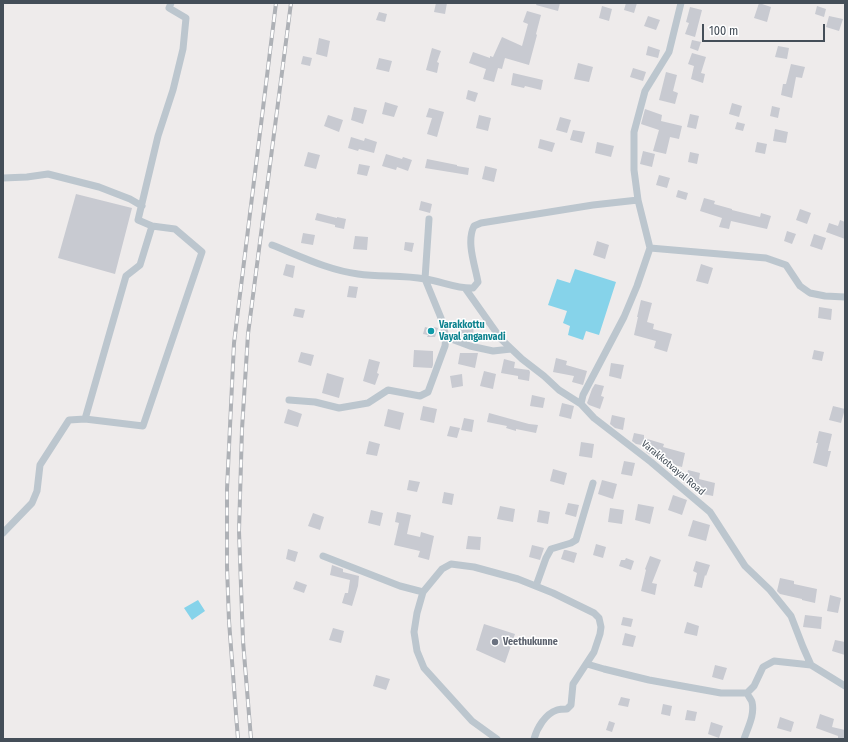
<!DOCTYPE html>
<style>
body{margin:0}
#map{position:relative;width:848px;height:742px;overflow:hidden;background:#eeebeb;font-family:"Fira Sans Condensed",sans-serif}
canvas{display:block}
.frame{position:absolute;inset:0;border:4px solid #444e58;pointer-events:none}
.scale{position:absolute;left:702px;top:24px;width:123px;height:18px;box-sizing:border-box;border:2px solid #444e58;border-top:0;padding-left:5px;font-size:12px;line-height:14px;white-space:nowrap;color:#444e58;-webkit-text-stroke:3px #fff;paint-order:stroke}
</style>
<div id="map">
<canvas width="848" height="742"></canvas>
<div class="frame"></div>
<div class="scale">100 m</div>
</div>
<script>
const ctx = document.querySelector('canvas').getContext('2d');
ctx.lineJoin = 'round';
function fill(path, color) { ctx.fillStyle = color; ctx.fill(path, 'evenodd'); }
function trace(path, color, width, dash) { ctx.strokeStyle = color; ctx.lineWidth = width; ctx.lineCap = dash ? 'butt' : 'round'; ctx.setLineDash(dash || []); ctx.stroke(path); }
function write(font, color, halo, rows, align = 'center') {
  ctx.font = font + ' "Fira Sans Condensed",sans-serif'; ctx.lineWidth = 3; ctx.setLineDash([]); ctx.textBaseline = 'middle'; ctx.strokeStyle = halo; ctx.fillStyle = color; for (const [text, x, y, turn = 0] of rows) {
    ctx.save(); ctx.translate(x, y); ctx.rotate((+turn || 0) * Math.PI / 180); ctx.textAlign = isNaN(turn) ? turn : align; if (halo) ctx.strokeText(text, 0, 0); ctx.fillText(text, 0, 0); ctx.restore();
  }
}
fill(new Path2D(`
 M575,269L616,282L599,335L586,331L583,340L568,335L570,326L563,323L567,311L548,305L557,279L570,283Z
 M198,600L205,611L192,620L184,608Z`), '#86d3ea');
fill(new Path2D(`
 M436,3H447L445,14L434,12Z
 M537,3H560L558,11L536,5Z
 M626,3H637L634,13L624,10Z
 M759,3L771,7L767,22L754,18Z
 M602,6L612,9L609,21L599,18Z
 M817,6L826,9L824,17L815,14Z
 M690,7L702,10L695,37L685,34L689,23L686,22Z
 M527,11L541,15L536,34L537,35L529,65L505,58L502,69L498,68L494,82L483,79L486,69L469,63L473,52L490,58V56L493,57L502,37L522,46L528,24L523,22Z
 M379,12L387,14L385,22L376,20Z
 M648,16L660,20L656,30L644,26Z
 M829,16L843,19L839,31L826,27Z
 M319,38L330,41L327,57L316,54Z
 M692,40L701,42L698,51L690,48Z
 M648,46L660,50L658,58L646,55Z
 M778,46L789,48L787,59L775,57Z
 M432,48L441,51L437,62L439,63L437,73L426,70Z
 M692,53L706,57L701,73L705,74L703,83L691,79L694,66L688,64Z
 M303,56L312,58L310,66L301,64Z
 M379,58L392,61L389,72L376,69Z
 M578,63L593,67L589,82L574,79Z
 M791,64L805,67L802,78L796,77L792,98L781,95L783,84H786Z
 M633,68L646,72L643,81L630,77Z
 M666,72L677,75L673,91L678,93L675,104L659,100Z
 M513,73L543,80L541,90L525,86L524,88L511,85Z
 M468,90L478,93L475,102L466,99Z
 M385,102L398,106L394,117L382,114Z
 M732,103L742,106L739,117L729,114Z
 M772,106L780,108L778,118L770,116Z
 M354,107L367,110L363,124L351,120Z
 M429,108L444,112L437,137L427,134L432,118L426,117Z
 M645,109L662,115L661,121L682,126L679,139L670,137L666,154L653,151L659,130L641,124Z
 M690,114L699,116L696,129L687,127Z
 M328,115L343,120L339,132L324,126Z
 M479,115L491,118L488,131L476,128Z
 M560,117L571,120L567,133L556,130Z
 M737,122L745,124L743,131L735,129Z
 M775,129L788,132L786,143L773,141Z
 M573,130L585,132L582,143L570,140Z
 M351,137L364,141L365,138L377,142L374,153L359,149L358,151L348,148Z
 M540,139L555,143L552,152L538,148Z
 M597,142L614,146L611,157L595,153Z
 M757,142L767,144L765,154L755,152Z
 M643,151L655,154L652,167L640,164Z
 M308,152L320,155L316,169L304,166Z
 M690,152L699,154L697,164L688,162Z
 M386,154L402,159L403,157L412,160L408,171L397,167L396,170L382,166Z
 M427,159L457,165V166L469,168L468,175L425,168Z
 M359,164L370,166L367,176L357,174Z
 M485,166L497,169L494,182L482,179Z
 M659,175L670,178L667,188L656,185Z
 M678,190L688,193L686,200L676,197Z
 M76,194L132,208L115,274L58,258Z
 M704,198L715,201L714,204L732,209V210L760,217L761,213L771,216L767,229L731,221L729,229L719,227L722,218L700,211Z
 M421,201L432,204L430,213L419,210Z
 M800,209L811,213L807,224L796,220Z
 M317,213L337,218V217L346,219L344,229L335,227V225L315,220Z
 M840,220L845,222V239L826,232L829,223L838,226Z
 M787,231L796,234L792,244L784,241Z
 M303,233L315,235L313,245L301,243Z
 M814,234L826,238L822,250L810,246Z
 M355,236L368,237L367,250L353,249Z
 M597,241L609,245L605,259L593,255Z
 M405,242L414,243L412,252L404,250Z
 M286,264L295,266L293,278L283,275Z
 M701,264L713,268L708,284L696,281Z
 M349,286L358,287L356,298L347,297Z
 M641,300L652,303L647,322L654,324L653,329L672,334L667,352L654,348L656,341L634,335L638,317H637Z
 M819,307L832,309L831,320L818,318Z
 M295,308L305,310L303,318L293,316Z
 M460,322H474L473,338L460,337Z
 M430,326L438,328L435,337H427L428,335L423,334L425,327L429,328Z
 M414,350L433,351V365L432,368L413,367Z
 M814,350L824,352L822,361L812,359Z
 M301,352L314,355L311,366L298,362Z
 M460,353H478L475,368L458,364Z
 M556,358L567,361L566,365L587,371L583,385L572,382L574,376L553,372Z
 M369,359L380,362L377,373L379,374L375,385L363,381Z
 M504,359L515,362L514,368L529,370L530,372L529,381L518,379V376L501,373Z
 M611,363L624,365L621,379L609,376Z
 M484,371L496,374L493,389L480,386Z
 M327,373L344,378L339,398L322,393Z
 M462,374L463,386L452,388L450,376Z
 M595,384L604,386L601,396L604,397L600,409L589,405L587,403L592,389Z
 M532,395L545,398L543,408L530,406Z
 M562,403L574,406L571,419L559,416Z
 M423,406L437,409L434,423L420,420Z
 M833,406L845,409L841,423L829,420Z
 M288,409L302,414L298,427L284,423Z
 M388,409L404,413L400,430L384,426Z
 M489,413L529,424L538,425L536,433L516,429V431L506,428L507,426L487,422Z
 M612,415L625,418L623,430L615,428L610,424Z
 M464,418L474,420L472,432L461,430Z
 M450,426L460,428L457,438L447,436Z
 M819,431L832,434L828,451H831L827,467L813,463L818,443H816Z
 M634,433L644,435V438L664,444L663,447L685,453L682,467L670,464L671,460L649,454L646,452L647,446L636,444L632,441Z
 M369,441L380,444L377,456L366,454Z
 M581,442L594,444L592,458L579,456Z
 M624,461L635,463L632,476L621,474Z
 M553,469L567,473L564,485L550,481Z
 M688,470L700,473L699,479L715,483L713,496L703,494L704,488L685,483Z
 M409,480L420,482L417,492L407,490Z
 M602,480L617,484L613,499L598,494Z
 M444,492L454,494L452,505L442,503Z
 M673,495L687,500L682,515L668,510Z
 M568,503L579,505L576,517L565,514Z
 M638,504L654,507L650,524L635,520Z
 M500,506L515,509L513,522L497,519Z
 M610,508L624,510L622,524L608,522Z
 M371,510L383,513L380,526L368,523Z
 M539,510L550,512L548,524L537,522Z
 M397,512L411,515L407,534L420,537L421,532L434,536L429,560L418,557L420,551L394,545L399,523L395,522Z
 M313,513L324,517L320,530L308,526Z
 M693,520L710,525L706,541L688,536Z
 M468,536L481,537L480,550L466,549Z
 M596,544L606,547L603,558L593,555Z
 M532,545L544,548L540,560L529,557Z
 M288,549L298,552L295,562L286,559Z
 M564,550H566L577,553L574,563L561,559Z
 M650,556L661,560L652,583L657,584L655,595L641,591L646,570L645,569Z
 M626,558L634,561L631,570L619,566L621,560H625Z
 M696,561L710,565L706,576L705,575L702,588L694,586L697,573L693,571Z
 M332,565L343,569V572L359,576L358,586L352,606L342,603L345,593H348L350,580L330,575Z
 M780,578L794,581V584L817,589L815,603L802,600V599L780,594L777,591Z
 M296,581L307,585L304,593L293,589Z
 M830,595L841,598L838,613L827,611Z
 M805,615L822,617L821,629L803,627Z
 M623,617L633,619L631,627L621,625Z
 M687,622L699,626L697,636L684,633Z
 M484,624L515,634L505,663L476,650Z
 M333,628L344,631L341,643L329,640Z
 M625,633L636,636L633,647L622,645Z
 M835,640L845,642V655L832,651Z
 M715,665L727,668L723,680L712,677Z
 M376,675L390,679L386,690L373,686Z
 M621,697L630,699L628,707L618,705Z
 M663,704L672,706L670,716L661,714Z
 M687,710L697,712L695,721L685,720Z
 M820,714L834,719L832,727L845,730V739H838V736L816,728Z
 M780,717L794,722L791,732L777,728Z
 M609,721L615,723L612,732L606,730Z
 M711,722L723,726L719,738L708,734Z`), '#c8cad1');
trace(new Path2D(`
 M681,3L669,52L645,91L634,132V170L638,200L650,248L766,258L786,265L800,286L810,293L825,296L845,297
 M3,178L27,177L48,174L99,187L130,199L142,206
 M429,219L425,279L441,318L446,337L470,346L493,351L511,349
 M272,245C300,256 328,270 358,274C380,277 403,275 425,279C441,281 457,289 473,288L478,282C475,265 466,242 474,226L481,223L593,205L638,200
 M650,248L637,286L624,317L583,395L581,404L594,418L651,462L710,512L745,566L770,590L791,616L803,647L811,665L845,686
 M465,288L501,339L522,359L544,376L559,390L581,404
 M289,400L315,402L339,408L368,403L388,390L420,396L428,392L445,346L446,337
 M85,419L143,426L202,252L175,229L152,226
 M3,533L32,503L37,491L40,465L69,420L85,419L126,276L140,265L152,226L138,220L158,136L173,90L183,49L186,18L169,8L171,3
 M323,556L400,586L423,592
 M536,586L546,558L551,549L571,543L576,540L593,483
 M587,664L604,669L649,680L721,693H747L754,686L763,667L774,661L811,665
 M497,739L490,734L472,721L424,668L417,651L414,632L417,613L423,592L442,569L451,564L474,567L518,579L553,593L594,613L599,618L601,627L600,634L594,652L573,684L571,705L567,709C564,709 560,709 557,710C545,714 537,728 534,739
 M744,739C748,727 755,715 752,702C751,699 748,696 747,693`), '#bcc6ce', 7);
const rail = new Path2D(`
 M238,739L236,714L229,621L227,567V489L234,343L276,3
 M251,739L243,641L239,531L242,429L248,334L291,3`);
trace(rail, '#aeb1b6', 4);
trace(rail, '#fff', 2.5, [8]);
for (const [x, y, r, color] of [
 [431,331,4,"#0f9aa8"],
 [495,642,4,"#6b7280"]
]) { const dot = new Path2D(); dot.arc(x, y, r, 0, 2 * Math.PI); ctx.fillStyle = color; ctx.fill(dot); trace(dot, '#fff', 1.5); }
write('bold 10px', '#0d838f', '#fff', [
 ["Varakkottu",439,325],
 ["Vayal anganvadi",439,337]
], 'left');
write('10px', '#444e58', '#fff', [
 ["Varakkotvayal Road",673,468,40]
]);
write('bold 10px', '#5b616d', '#fff', [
 ["Veethukunne",503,642]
], 'left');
</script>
